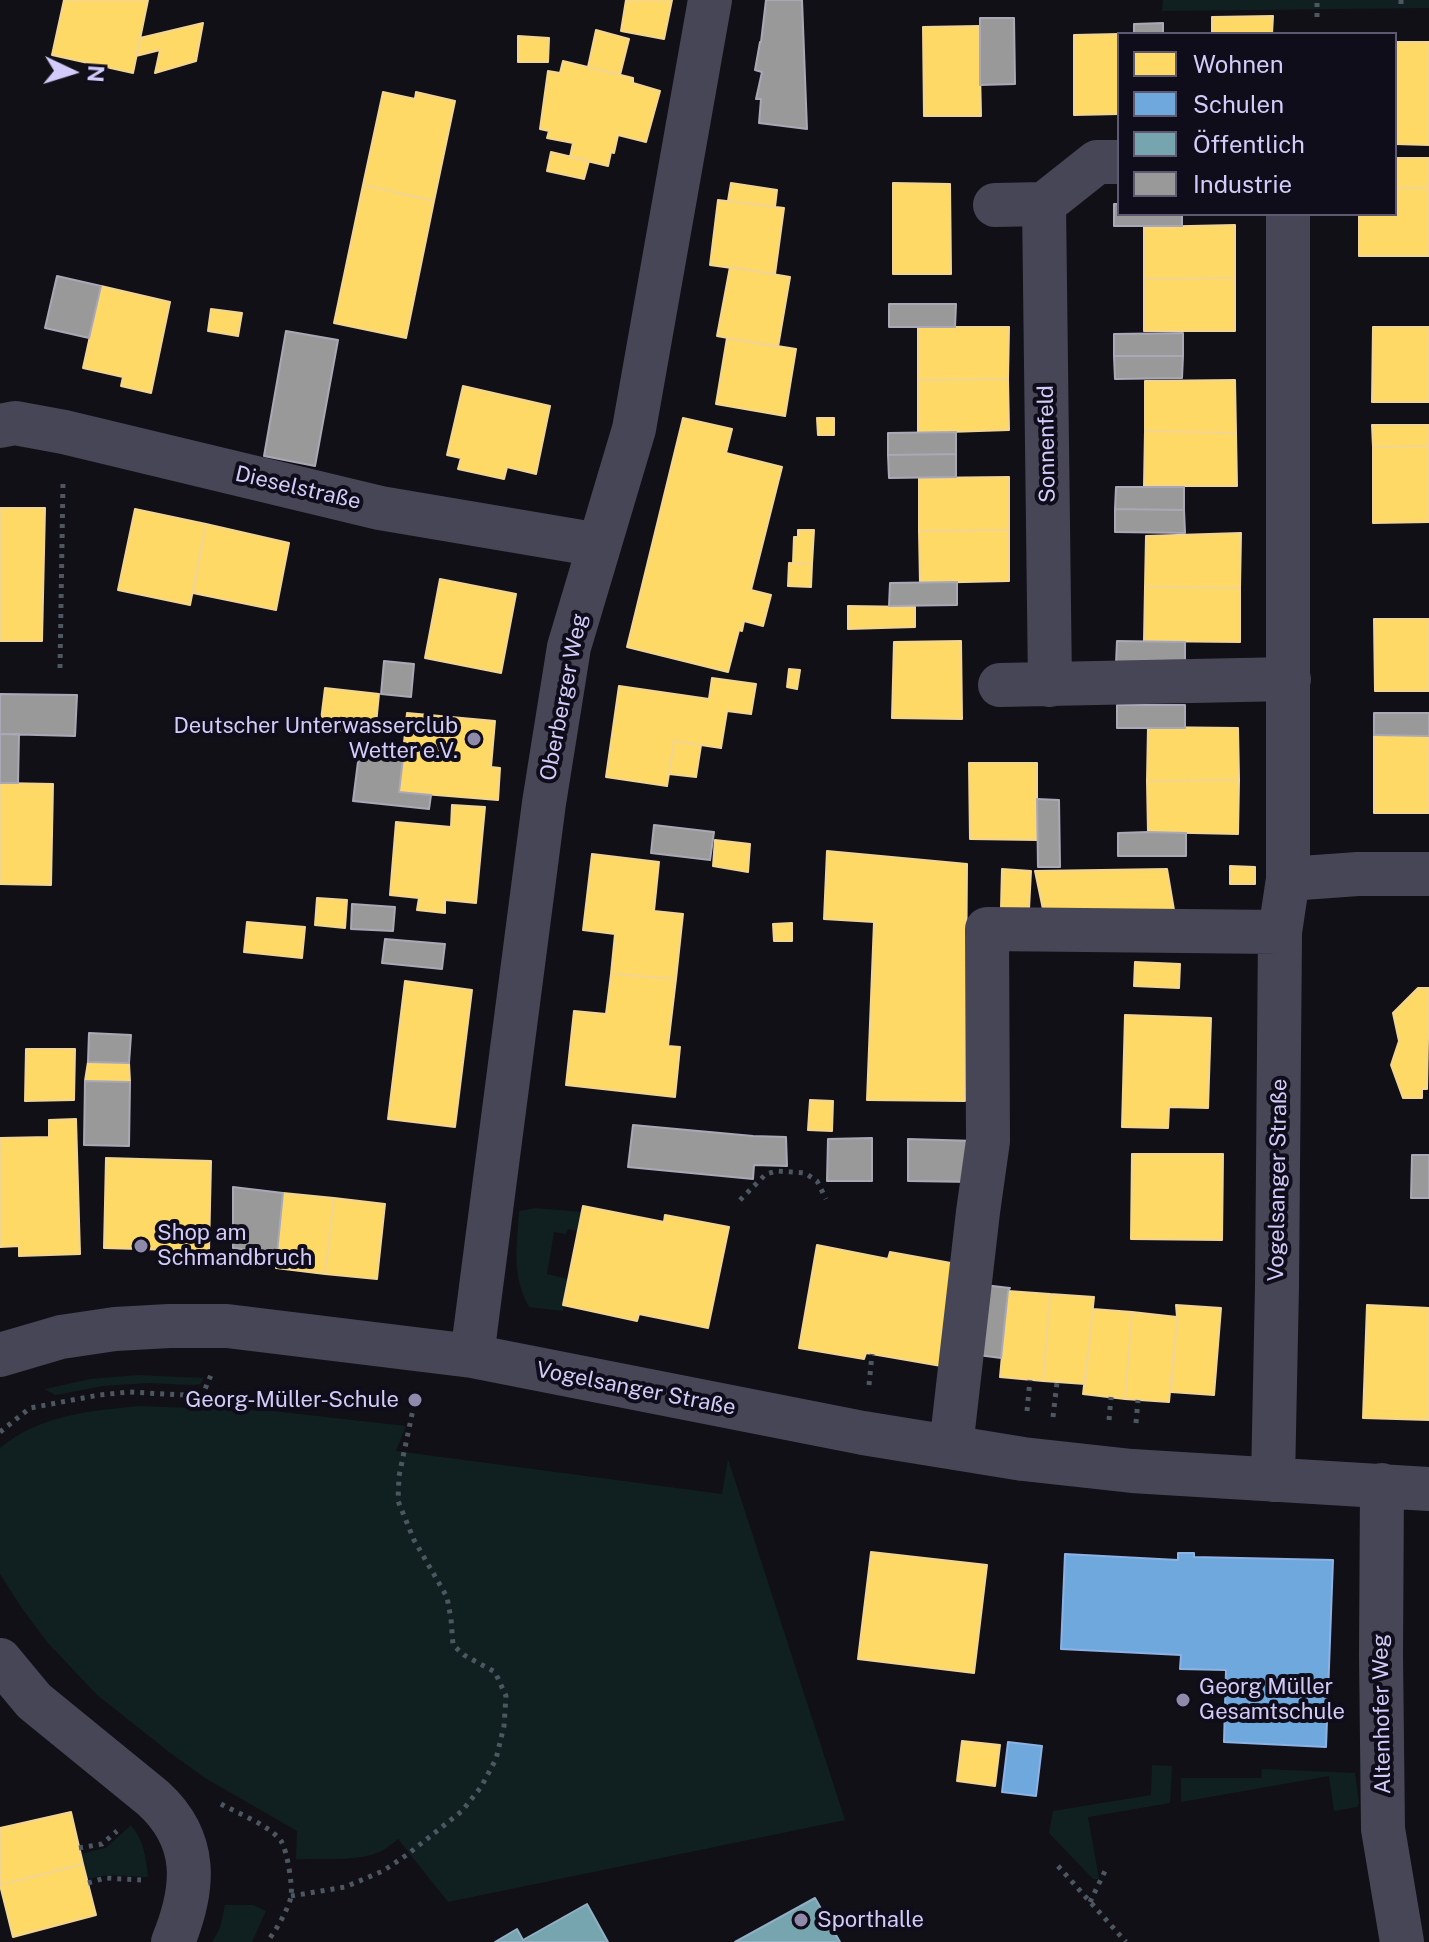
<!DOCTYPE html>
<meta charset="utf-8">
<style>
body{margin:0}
#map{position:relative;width:1429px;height:1942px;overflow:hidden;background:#111017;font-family:"Public Sans",sans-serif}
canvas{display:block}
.legend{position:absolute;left:1117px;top:32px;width:280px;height:184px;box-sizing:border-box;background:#100d1a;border:2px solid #5e5973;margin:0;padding:10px 14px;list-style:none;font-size:24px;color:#d3cbf9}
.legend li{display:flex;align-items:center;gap:16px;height:40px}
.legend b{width:40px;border:2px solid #5e5973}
.north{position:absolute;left:32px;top:32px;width:80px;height:80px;-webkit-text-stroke:6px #100d1a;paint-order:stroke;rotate:94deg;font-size:22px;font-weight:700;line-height:32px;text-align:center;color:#d3cbf9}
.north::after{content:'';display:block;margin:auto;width:28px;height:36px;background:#d3cbf9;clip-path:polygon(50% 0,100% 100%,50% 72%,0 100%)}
</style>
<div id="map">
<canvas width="1429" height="1942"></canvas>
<ul class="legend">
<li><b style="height:22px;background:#ffd966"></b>Wohnen</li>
<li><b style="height:22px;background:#6fa8dc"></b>Schulen</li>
<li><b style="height:22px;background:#76a5af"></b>Öffentlich</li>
<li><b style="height:22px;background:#999"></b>Industrie</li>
</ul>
<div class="north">N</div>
</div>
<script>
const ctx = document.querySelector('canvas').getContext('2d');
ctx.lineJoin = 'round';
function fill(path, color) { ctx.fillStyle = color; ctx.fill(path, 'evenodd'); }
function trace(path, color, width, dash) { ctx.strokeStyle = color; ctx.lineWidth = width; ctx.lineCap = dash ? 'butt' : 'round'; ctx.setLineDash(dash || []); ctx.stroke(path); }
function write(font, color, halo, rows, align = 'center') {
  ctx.font = font + ' "Public Sans",sans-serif'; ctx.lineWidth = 8; ctx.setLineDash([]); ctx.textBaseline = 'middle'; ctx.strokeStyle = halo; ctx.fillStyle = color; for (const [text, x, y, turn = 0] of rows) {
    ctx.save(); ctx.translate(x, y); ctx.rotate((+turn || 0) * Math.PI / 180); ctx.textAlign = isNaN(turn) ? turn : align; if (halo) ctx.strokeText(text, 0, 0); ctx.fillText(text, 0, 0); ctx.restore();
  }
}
fill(new Path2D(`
 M1163,0H1429V8L1162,11Z
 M536,1208L581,1212L577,1231L568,1229L566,1234L554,1232L547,1274L568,1279L563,1311L529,1307C511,1273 517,1248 519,1211Z
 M138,1375L203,1378V1380L200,1384L192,1385L149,1383L103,1386L55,1395L45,1389L90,1379Z
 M138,1406L272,1411L406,1426L396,1451L722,1494L728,1459L845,1820L448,1902L398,1839C392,1844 385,1850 377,1853C357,1861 318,1859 296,1859L297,1831L205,1778L169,1752L97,1695L48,1643L21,1607L0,1574V1448C39,1415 90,1411 138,1406Z
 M1152,1765L1172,1766L1170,1803L1088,1817L1099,1879H1093L1049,1833L1053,1811L1151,1795Z
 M1262,1769L1355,1773L1359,1803L1357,1807L1334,1811L1329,1776L1181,1802V1778H1261Z
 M131,1825C144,1841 146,1857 148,1877L108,1875L87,1879L80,1854L106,1848Z
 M225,1905H253L266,1911L252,1942H212L220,1928Z`), '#102021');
const homes = new Path2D(`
 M64,0H148L133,73L52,55Z
 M626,0H672L664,39L621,31Z
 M1273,16L1272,34H1212V17Z
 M203,23L196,61L155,73L160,50L136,56L140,38Z
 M979,26L981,116H924L923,27Z
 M596,30L629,39L620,75L588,67Z
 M1119,34V114L1074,115V35Z
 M518,36L549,38L548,62H518Z
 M1395,42H1429V145L1395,144Z
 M563,61L633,78V83L660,91L646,142L618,135L614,153L611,152L608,166L570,157L573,143L547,138L549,131L540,129L548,71L560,73Z
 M383,92L415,99L416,92L455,101L434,201L363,185Z
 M551,152L589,161L584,179L547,171Z
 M1395,158H1429V188H1395Z
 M731,183L777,190L775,207L728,201Z
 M893,183L950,184L951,274H893Z
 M363,185L434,201L406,338L334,323Z
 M1395,188H1429V256H1359V214H1395Z
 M718,200L784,208L775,274L710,265Z
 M1235,225V278L1144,279V227Z
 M730,267L790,277L778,347L717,336Z
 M1235,278V331H1144V279Z
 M101,286L170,302L151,393L121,386L123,377L83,368Z
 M211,309L242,313L238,336L208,331Z
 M918,327H1009L1008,379L918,380Z
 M1373,327H1429V402H1372Z
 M727,338L796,349L785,416L716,404Z
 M1008,379L1009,430L918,433V380Z
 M1235,380L1236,433L1145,431V381Z
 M463,386L550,406L536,474L507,467L504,479L458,469L461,458L447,455Z
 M683,418L732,429L726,453L782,467L751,590L771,595L763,626L744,621L742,631L739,630L728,672L627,647Z
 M817,418H834V435H818Z
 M1372,425H1429V446L1373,447Z
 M1145,431L1236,433L1237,486H1144Z
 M1429,446V522L1373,523V447Z
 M1009,477V530L919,531V478Z
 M0,508H45L42,641H0Z
 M135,509L206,524L190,605L118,590Z
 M206,524L289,543L276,610L193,593Z
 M798,530H814L812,564L793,563L794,537H798Z
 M1009,530V581L920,583L919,531Z
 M1241,533L1240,588L1145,587L1146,536Z
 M789,563L812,564L811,587L788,586Z
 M440,579L516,594L501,673L425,658Z
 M1145,587L1240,588V642L1144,641Z
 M848,606L915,607V627L848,629Z
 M1374,619H1429V691H1375Z
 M961,641L962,719L892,718L894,642Z
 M789,669L800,670L797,689L787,687Z
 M712,678L756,684L751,714L727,711L721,748L674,741L667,786L606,777L619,686L709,699Z
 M325,688L379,694L375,734L320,728Z
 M407,713L495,721L491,767L500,768L498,800L399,792Z
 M1148,727L1238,728L1239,780L1147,781Z
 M1374,735L1429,736V813H1374Z
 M674,741L701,745L696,777L669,774Z
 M969,763H1037V840L970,839Z
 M1239,780L1238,834L1148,832L1147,781Z
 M0,783L53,784L51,885L0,884Z
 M452,805L485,807L476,903L445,900V913L417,910L419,898L390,895L396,822L451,827Z
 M715,840L750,844L748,872L713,866Z
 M827,851L967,864L965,1101L867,1100L874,922L824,919Z
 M592,854L659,862L654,911L683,914L676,979L611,974L615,934L583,930Z
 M1230,866L1255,867V884H1230Z
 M1002,869L1031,871L1029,909L1001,908Z
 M1167,869L1175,916L1044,914L1035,871Z
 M317,898L347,900L345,928L315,925Z
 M247,922L305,927L302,958L244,952Z
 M792,923V941H774L773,924Z
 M1135,962L1180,964L1179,988L1134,986Z
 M611,974L676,979L668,1046L680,1047L675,1097L566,1085L574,1011L606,1014Z
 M405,981L472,990L455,1127L388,1119Z
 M1418,988H1429L1427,1089H1422V1098H1403L1391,1065L1399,1041L1393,1013Z
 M1125,1015L1211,1018L1208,1108L1169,1107L1168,1128L1122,1127Z
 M26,1049H75L74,1100L25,1101Z
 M88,1062L129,1063L130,1082L85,1081Z
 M810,1100L833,1101L832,1131L808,1130Z
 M76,1119L80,1254L19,1256V1246L0,1247V1138L49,1137V1120Z
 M1132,1154H1223L1222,1240L1131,1239Z
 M106,1158L211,1161L209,1251L104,1248Z
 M283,1193L334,1198L325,1274L276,1268Z
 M334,1198L385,1204L377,1279L325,1274Z
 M583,1206L664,1222L665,1215L729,1227L708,1328L639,1314L637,1321L563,1305Z
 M817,1245L888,1259L890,1252L962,1265L947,1367L866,1353L864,1359L799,1348Z
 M1008,1291L1050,1294L1043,1381L1000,1377Z
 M1050,1294L1094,1297L1085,1384L1043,1381Z
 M1176,1305L1221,1308L1214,1395L1171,1392L1177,1317Z
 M1367,1305L1429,1308V1420L1363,1418Z
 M1093,1309L1132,1312L1125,1399L1083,1394Z
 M1132,1312L1177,1317L1169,1402L1125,1399Z
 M871,1552L987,1565L974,1673L858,1659Z
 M962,1741L1000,1745L995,1786L957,1781Z
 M71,1812L83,1864L0,1885V1828Z
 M83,1864L96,1915L13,1937L0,1885Z`);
fill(homes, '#ffd966');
trace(homes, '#f2d592', 2);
const schools = new Path2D(`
 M1178,1553H1194V1557L1333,1560L1326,1747L1224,1742L1226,1670L1180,1669L1181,1655L1061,1649L1065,1554L1178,1560Z
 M1008,1742L1042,1746L1036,1796L1002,1792Z`);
fill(schools, '#6fa8dc');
trace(schools, '#8db2e5', 2);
const public = new Path2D(`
 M815,1898L840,1942H735Z
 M587,1904L608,1942H495L517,1929L523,1940Z`);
fill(public, '#76a5af');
trace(public, '#92b0c5', 2);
const industry = new Path2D(`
 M766,0H802L807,129L759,123L761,99H756L762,72L755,70L760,42H761Z
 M980,18H1014L1015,84L980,85Z
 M1163,23V34H1134V24Z
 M1114,204H1119V214H1182V226H1114Z
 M57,276L101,286L89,338L45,328Z
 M889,304H956L955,327H889Z
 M286,331L338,340L315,466L264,456Z
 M1183,333V356H1114V334Z
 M1114,356H1183L1182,378L1115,379Z
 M956,432V454L888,455V433Z
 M956,454V477L889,478L888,455Z
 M1116,487H1184V510L1115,509Z
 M1115,509L1184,510L1185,533L1115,532Z
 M957,582V605L889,606L890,583Z
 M1117,641L1185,642V663L1116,664Z
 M384,661L414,664L411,697L381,694Z
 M0,694L77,695L75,736L0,734Z
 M1117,705H1185V728H1117Z
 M1374,713H1429V736L1374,735Z
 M0,734H19L18,783H0Z
 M360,746L404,750L399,792L431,795L429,809L353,801Z
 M1037,799L1059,800L1060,867H1038Z
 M654,825L714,832L710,860L651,853Z
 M1148,832L1186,833V856H1118V833Z
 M352,904L395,907L393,931L351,929Z
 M385,939L445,944L442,969L382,963Z
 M89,1033L131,1035L129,1063L88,1062Z
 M85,1081L130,1082L129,1146L84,1145Z
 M633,1125L753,1136L786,1137L787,1166L754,1165L753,1179L628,1167Z
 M872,1138V1181H827L828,1139Z
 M908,1139L976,1141V1182L908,1181Z
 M1412,1155H1429V1198H1411Z
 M233,1187L283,1193L277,1253L233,1248Z
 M984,1285L1010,1288L1008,1291L1001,1358L978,1355Z`);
fill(industry, '#999');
trace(industry, '#aaa8b6', 2);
trace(new Path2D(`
 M1401,0V7
 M1317,17V0
 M60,668L63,481
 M740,1200L766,1174L777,1171L805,1173L817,1181L826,1199
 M869,1385L872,1354
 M1027,1411L1030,1380
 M1053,1417L1057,1382
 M1109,1420L1111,1397
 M1136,1423L1138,1400
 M0,1432L30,1408L99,1395L129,1392L202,1396L211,1375
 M221,1804C239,1814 269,1825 281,1841C287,1850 293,1886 291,1897C287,1912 276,1930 267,1942
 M79,1848L102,1844L117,1831
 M1058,1866L1126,1942
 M88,1883L105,1878L141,1880
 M291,1896L345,1887L383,1871L408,1854L462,1811L481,1787L496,1759L504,1726L506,1696L495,1672L464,1655L453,1645L451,1619L447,1597L414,1540L398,1501L399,1476L415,1400
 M1090,1902L1106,1869`), '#4c5761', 5, [4, 6]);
trace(new Path2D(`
 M1044,204L1050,685
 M995,205L1044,204L1097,162H1119
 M0,426L15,423L64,432L380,508L599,545
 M1000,685L1289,679
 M1288,879L1358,874H1429
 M0,1355L61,1337L115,1329L169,1326H227L472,1356L863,1433L1023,1459L1132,1471L1429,1489
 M472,1356L544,803L569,647L634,429L710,0
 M951,1447L978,1212L988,1141L987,929L1280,932
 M1273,1480L1277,1286L1280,932L1288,879V214
 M1382,1485L1381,1655L1383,1829L1402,1942
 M0,1660L34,1701L153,1798C199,1840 195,1888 173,1942`), '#474657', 44);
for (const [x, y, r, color] of [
 [474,739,8,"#8f8aaa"],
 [141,1246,8,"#8f8aaa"],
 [415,1400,8,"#8f8aaa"],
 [1183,1700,8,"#8f8aaa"],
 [801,1920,8,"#8f8aaa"]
]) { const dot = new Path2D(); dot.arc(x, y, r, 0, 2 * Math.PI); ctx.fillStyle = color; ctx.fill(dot); trace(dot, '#100d1a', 3); }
write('22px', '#d3cbf9', '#100d1a', [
 ["Sonnenfeld",1047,444,-91],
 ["Dieselstraße",298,488,13],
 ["Oberberger Weg",564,697,-79],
 ["Vogelsanger Straße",1278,1180,-89],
 ["Vogelsanger Straße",636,1389,11],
 ["Altenhofer Weg",1382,1714,-91]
]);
write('22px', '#d3cbf9', '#100d1a', [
 ["Deutscher Unterwasserclub",458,726,"right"],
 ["Wetter e.V.",458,751,"right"],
 ["Shop am",157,1233],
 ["Schmandbruch",157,1258],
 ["Georg-Müller-Schule",399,1400,"right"],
 ["Georg Müller",1199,1687],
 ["Gesamtschule",1199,1712],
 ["Sporthalle",817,1920]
], 'left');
</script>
